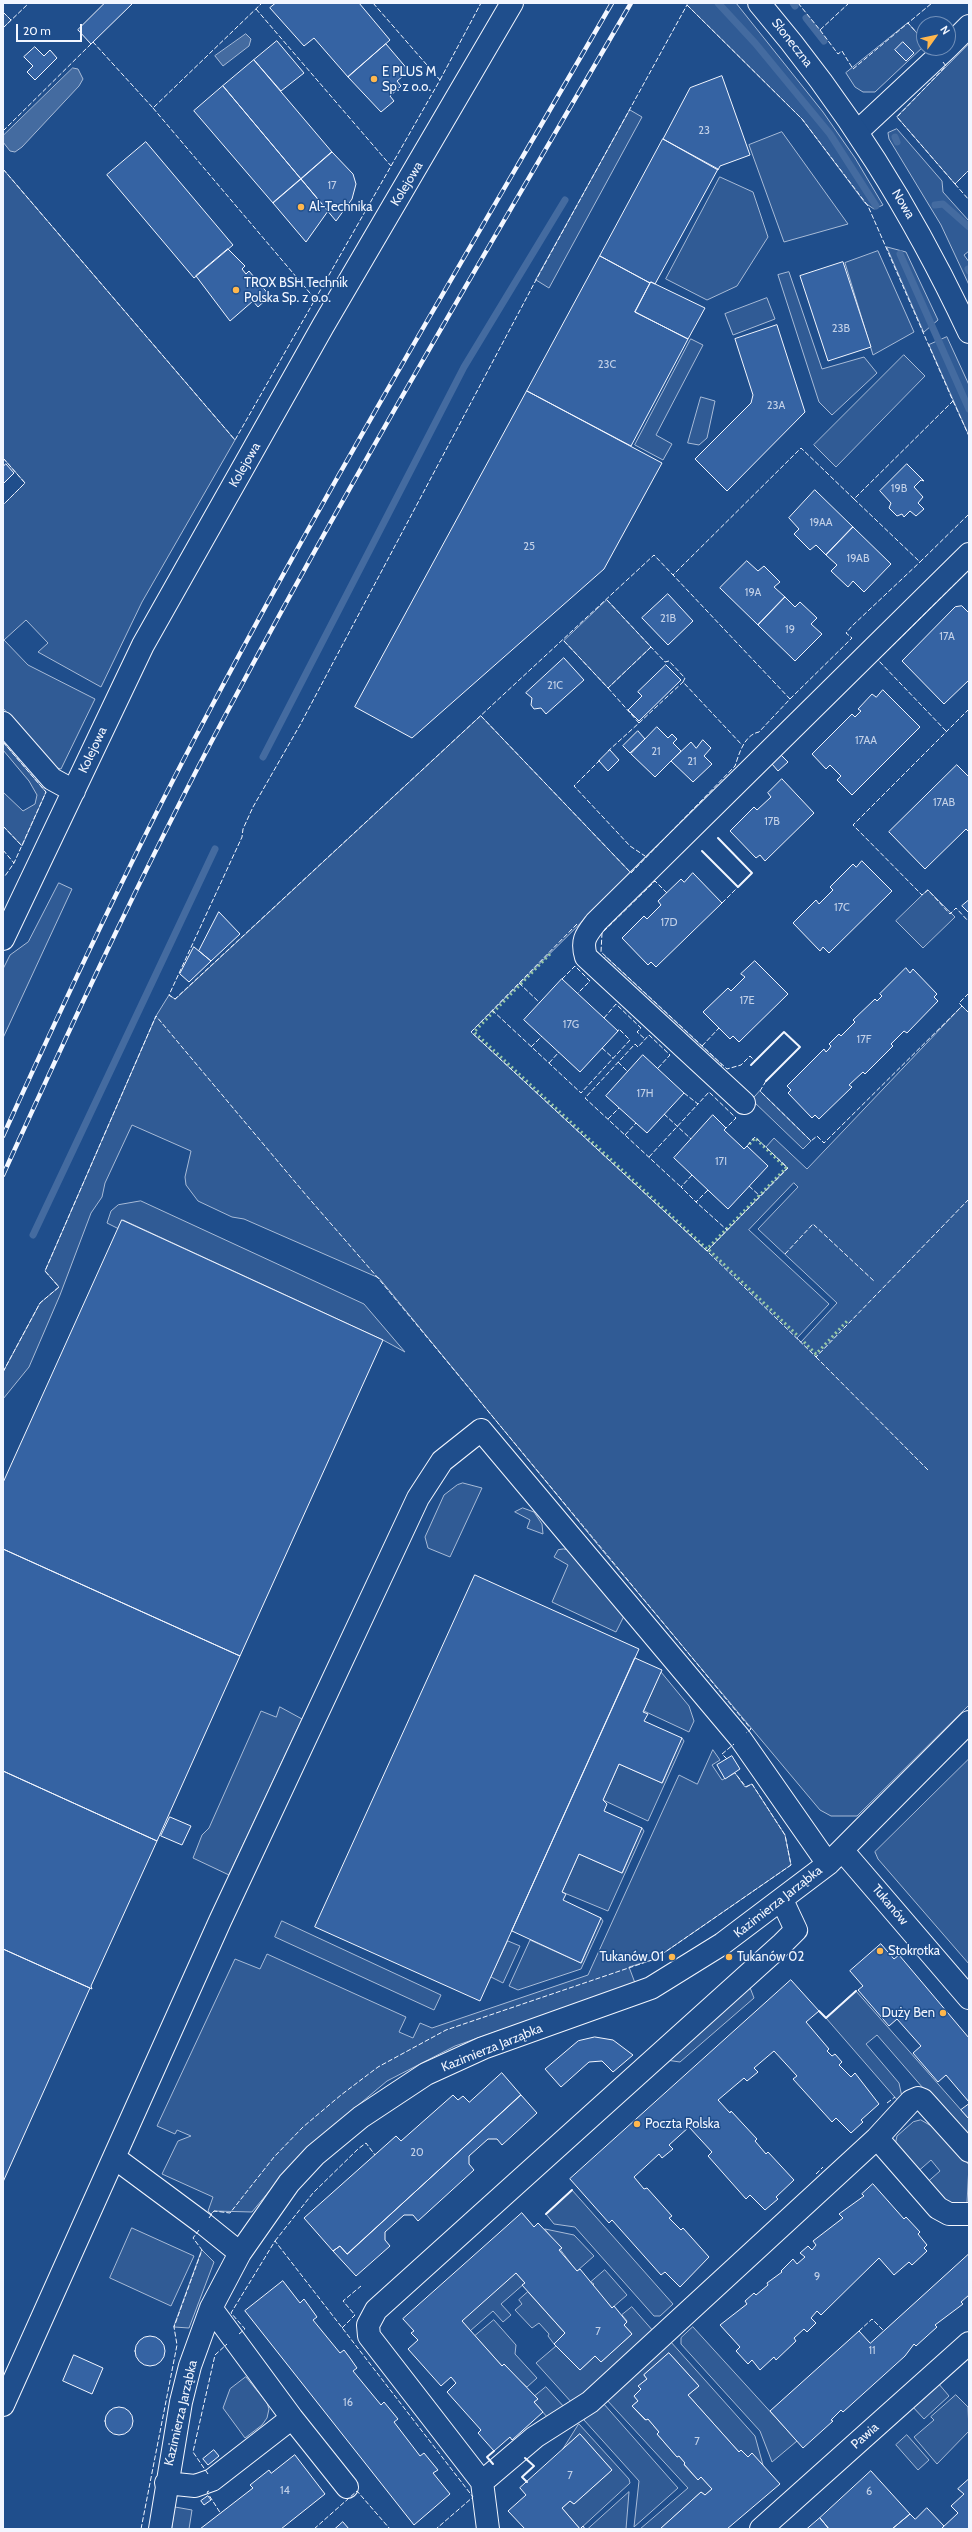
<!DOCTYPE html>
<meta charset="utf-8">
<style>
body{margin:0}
#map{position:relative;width:972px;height:2532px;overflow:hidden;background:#1f4e8c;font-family:Cabin,sans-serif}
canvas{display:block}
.frame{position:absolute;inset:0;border:4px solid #f2f6ff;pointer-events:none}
.north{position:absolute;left:916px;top:16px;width:40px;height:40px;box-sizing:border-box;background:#1f4e8c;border:1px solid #7391ba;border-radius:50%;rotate:57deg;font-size:11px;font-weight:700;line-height:16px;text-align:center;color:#f2f6ff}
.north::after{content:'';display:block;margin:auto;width:14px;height:18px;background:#ffb74d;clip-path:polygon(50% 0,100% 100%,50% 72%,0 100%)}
.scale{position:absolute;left:16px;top:24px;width:66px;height:18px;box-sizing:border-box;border:2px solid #f2f6ff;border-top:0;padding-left:5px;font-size:12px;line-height:14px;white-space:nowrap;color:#f2f6ff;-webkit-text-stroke:3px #1f4e8c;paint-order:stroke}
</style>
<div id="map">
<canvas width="972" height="2532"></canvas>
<div class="frame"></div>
<div class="north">N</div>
<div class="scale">20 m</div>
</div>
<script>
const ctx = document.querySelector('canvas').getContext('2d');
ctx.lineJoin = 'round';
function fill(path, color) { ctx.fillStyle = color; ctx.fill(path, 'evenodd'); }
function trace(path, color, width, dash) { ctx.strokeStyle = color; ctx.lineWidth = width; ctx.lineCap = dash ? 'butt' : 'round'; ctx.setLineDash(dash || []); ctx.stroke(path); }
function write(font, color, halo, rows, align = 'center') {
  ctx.font = font + ' Cabin,sans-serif'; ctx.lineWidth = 3; ctx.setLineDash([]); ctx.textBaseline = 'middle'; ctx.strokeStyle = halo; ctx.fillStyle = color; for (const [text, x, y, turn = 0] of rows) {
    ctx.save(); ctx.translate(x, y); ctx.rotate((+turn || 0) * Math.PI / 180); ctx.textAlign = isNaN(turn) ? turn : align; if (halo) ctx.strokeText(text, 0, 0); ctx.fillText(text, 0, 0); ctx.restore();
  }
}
const built = new Path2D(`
 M689,3H736L823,112L855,158L883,205L874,209L865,203L802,119L687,5Z
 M3,12L11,20L3,28Z
 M908,23L924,41V46L875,92H863L855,87L846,73Z
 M969,44V170L955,184L897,117Z
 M630,110L642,117L549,288L536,280Z
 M897,129L942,181L943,192L969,221V251L964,255L969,262V285L941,225L889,139L888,133Z
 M782,132L848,224L784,242L749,145Z
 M3,169L235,440L142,602L101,687L38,652L48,643L26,620L4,640L28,665L95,699L61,769L53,767L3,708V505L25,483L3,458Z
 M720,177L753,192L768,237L737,286L707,300L666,279Z
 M887,247L906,252L938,320L924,332Z
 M878,251L914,332L873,355L845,263Z
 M789,272L822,369L864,357L877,373L832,415L819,402L778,275Z
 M767,298L775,319L733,335L725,314Z
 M947,337L969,385V436L929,345Z
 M691,339L703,345L656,435L672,444L663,460L635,445Z
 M904,355L925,376L836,467L814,445Z
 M701,397L715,401L707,438L699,445L688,443Z
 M607,600L651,647L608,688L564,641Z
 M481,716L631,873L471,1032L707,1251L787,1168L766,1147L774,1138L807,1169L962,1006L969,1013V1705L857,1816H831L820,1810L607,1556L379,1278L244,1219L232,1217L198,1201L186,1185L185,1177L191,1151L132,1125L105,1183L102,1197L91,1213L60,1295L29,1367L3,1399V1372L40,1303L59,1287L45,1271L156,1016L169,995L175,999ZM794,1183L798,1187L758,1229L837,1303L801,1342L797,1338L829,1304L749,1230Z
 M3,742L46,792L22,846L3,826V792L23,811L35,804L37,795L29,781L3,750Z
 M59,883L72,889L3,1038V969L10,955L28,942Z
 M928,890L955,917L923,948L896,921Z
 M606,957L722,1065L716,1072L599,964Z
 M760,1091L811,1141L803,1149L752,1100Z
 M141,1201L364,1304L405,1352L383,1340L123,1220L119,1229L107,1223L111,1211L118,1205Z
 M463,1483L482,1488L450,1557L428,1548L425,1537L444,1495L457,1485Z
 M523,1508L534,1512L542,1524L543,1534L527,1528L530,1520L515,1512Z
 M564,1549L570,1550L624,1616L616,1632L552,1602L568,1565L554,1557L558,1550Z
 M661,1672L689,1706L694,1721L689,1732L644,1711Z
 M280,1707L302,1719L229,1875L193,1858L202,1835L209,1828L261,1711L276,1717Z
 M682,1738L684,1741L648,1821L603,1800L619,1764L662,1783Z
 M713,1750L720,1760L712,1765L722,1780L735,1773L745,1787L752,1784L785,1835L791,1865L655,1959L629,1967L635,1983L455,2046L387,2081L313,2143L285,2172L252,2212L214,2211L211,2214L208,2211L213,2197L162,2174L178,2141L191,2136L177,2130L175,2134L157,2126L235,1959L260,1969L267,1954L406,2017L399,2032L413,2038L420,2023L432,2028L588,1975L679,1775L697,1784Z
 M969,1759V1964L878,1859L875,1852Z
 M642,1828L644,1831L608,1911L562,1892L579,1854L622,1873Z
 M601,1918L603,1921L581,1969L518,1990L509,1986L530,1940L581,1963Z
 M282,1921L441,1995L434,2010L275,1937Z
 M508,1941L520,1946L503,1983L491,1977Z
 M749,1985L754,1998L680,2062L666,2060Z
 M856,1991L969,2119V2141L877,2035L866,2044L899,2083L902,2097L899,2102L826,2018Z
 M921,2120L940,2131L969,2165L967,2203L950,2206L924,2185L940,2171L931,2160L915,2174L895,2145L897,2136L913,2122Z
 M572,2190L673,2304L660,2316H654L575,2227L554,2224L546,2214Z
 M132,2228L194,2256L171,2306L110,2278Z
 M545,2229L574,2235L594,2256L577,2271Z
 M202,2250L214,2262L189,2328L174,2327Z
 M605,2270L627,2295L612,2308L592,2286L594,2284L591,2282Z
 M516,2273L525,2283L501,2304L511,2315L503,2322L493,2311L470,2331L462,2321Z
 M528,2292L565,2333L554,2344L548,2336L549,2334L539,2323L532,2328L515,2310L522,2304L519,2300Z
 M632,2307L654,2332L573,2404L536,2363L556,2346L580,2370L595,2356L601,2362L632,2334L624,2325L627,2321L622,2315Z
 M494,2320L516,2345L515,2354L537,2378L527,2387L502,2366L475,2336Z
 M693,2327L797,2441L772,2462L760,2431L681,2344V2338Z
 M670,2341L755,2436L763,2465L748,2457L741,2450L739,2452L688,2395L699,2386L669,2353L644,2375L647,2379L639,2386L641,2389L634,2396L638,2401L632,2406L645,2420L648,2419L659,2432L657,2434L677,2457L679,2456L685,2463L684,2465L698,2480L701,2477L712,2489L705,2495L701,2492L660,2529H640L688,2488L606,2399Z
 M246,2377L267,2403L269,2409L267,2418L262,2425L245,2438L223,2408L230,2389Z
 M938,2383L949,2396L924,2419L912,2406Z
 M546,2387L565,2408L548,2418L534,2402L538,2399L535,2396Z
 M956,2395L968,2407L969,2431L937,2464L914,2437L934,2420L931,2417Z
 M603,2403L678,2488L634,2527L639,2481L584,2420Z
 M579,2424L629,2479L630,2483L580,2529L562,2508L570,2501L574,2504L612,2470L580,2434L563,2449Z
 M907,2435L929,2460L918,2470L896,2445Z
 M629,2492L626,2529H588Z
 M175,2507L192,2510L189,2529H172Z`);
fill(built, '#305b95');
trace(built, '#a8bbd7', 1);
const water = new Path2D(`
 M246,34L251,39L249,46L223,66L215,56Z
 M73,68L78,69L83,79L79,86L22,147L15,152L10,151L3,142V136Z`);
fill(water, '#446ba0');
trace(water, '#a8bbd7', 1);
trace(new Path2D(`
 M718,3L755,43L830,134L876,206
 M793,3L795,6
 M806,18L824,41
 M895,137L897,142
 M935,205L943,204L969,227
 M900,254L969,409
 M968,269L969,271
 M263,757L464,367L565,200
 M33,1235L215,849`), '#446ba0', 7);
const building = new Path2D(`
 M105,3H133L91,44L78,30Z
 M276,3H359L390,40L348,77L314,38L304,46L270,8Z
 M277,41L304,73L281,91L254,60Z
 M903,42L914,53L906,61L895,50Z
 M386,44L409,71L397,81L401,86L390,96L394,101L381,112L348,77Z
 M35,47L44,56L50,50L57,58L35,80L27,72L33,66L24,57Z
 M254,60L332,152L301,179L223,86Z
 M722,76L750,155L720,166L718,170L663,139L690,88Z
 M223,86L301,179L273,203L194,111Z
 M663,139L718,169L655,284L651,282L650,283L600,256Z
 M146,142L233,245L194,278L107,175Z
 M332,152L353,174L356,184L352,199L336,221L301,179Z
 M301,179L328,211L306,242L273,203Z
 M228,249L245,266L242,269L246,274L249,271L270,296L258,307L253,301L230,321L196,276Z
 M600,256L650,283L635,312L688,339L631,446L527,391Z
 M843,262L871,347L828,361L800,276Z
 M651,282L705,308L688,339L635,312Z
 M777,325L805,412L727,491L695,459L751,403L753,395L735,339Z
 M527,391L662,463L604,569L412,738L355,707Z
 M6,464L14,473L3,484V467Z
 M907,464L924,481L921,480L914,487L923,497L918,503L924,509L916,516L910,511L904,517L902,514L897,516L889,508L891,503L880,491Z
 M815,490L853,527L826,555L816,545L810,550L794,534L799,529L789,518Z
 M853,527L891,564L864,592L853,581L848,587L831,571L837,565L826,555Z
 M747,561L758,571L764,566L780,582L774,587L785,597L758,625L720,588Z
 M668,594L693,621L668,645L642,618Z
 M785,597L795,607L800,602L817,618L811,624L822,634L795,661L758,625Z
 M962,606L969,613V680L944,704L902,661L955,607Z
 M564,658L584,680L546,714L541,708L534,709L531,705L532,698L526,693Z
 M666,665L681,680L639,721L628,710L642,696L638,692Z
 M883,690L920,727L852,795L837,780L841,776L830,765L826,769L812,754L852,714L855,717L861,711L858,709L872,694L876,697Z
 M657,727L668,738L672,734L677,739L673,743L681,751L655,777L631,754Z
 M638,731L645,739L630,753L623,746Z
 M703,740L711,748L704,756L712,764L693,782L671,761L691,742L696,748Z
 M610,750L619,760L608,771L599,761Z
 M781,755L788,762L778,771L772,764Z
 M957,765L969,777V832L966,829L925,869L889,832Z
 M782,779L814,813L765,861L760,855L756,858L730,831L754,807L757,810L771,797L768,793Z
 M862,861L892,891L829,953L823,947L820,951L793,923L816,900L819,904L833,890L830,887L853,864L856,867Z
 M693,873L722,903L656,967L651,962L648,965L622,938L644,916L647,919L661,905L658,901L681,879L684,882Z
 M969,900V913L962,906Z
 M219,912L240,934L211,961L199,951Z
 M194,947L211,961L189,982L180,974Z
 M755,961L788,994L739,1042L733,1036L730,1039L703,1012L728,988L731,991L745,977L741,974Z
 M906,968L910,973L913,969L937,994L934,997L938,1001L907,1033L904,1031L891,1044L893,1046L865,1074L863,1072L849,1085L852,1087L819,1119L815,1115L812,1118L788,1093L791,1090L787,1086L824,1049L826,1052L829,1049L831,1046L829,1044L839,1034L841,1036L855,1022L853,1020L875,999L877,1001L882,996L880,994Z
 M562,979L618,1031L580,1072L524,1020Z
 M643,1055L684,1093L647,1133L606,1096Z
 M713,1115L726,1128L724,1130L742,1147L744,1149L747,1146L768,1166L728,1209L674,1158Z
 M122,1220L383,1340L240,1656L3,1549V1483Z
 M3,1549L240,1656L157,1841L3,1771Z
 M475,1575L639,1649L480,2001L315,1927Z
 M635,1658L662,1670L643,1712L648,1714L644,1721L682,1738L662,1783L619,1764L603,1800L607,1804L604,1811L642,1828L622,1873L579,1854L562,1892L566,1894L563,1900L601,1918L581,1963L512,1931Z
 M732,1756L740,1769L725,1779L717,1765Z
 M3,1771L157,1841L91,1986L92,1989L3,1949Z
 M170,1817L191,1826L182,1845L161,1836Z
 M881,1944L894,1959L899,1955L969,2038V2102L946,2075L938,2082L913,2053L921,2046L897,2019L889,2026L858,1990L863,1986L850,1971Z
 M3,1949L90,1988L3,2182Z
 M791,1980L819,2011L806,2022L829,2049L827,2051L832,2056L835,2054L842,2062L839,2065L851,2077L855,2073L879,2104L861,2120L863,2122L851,2133L836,2118L832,2122L793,2079L797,2076L774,2051L754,2068L758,2072L747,2081L744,2078L718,2100L730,2113L731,2111L757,2139L755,2141L766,2154L768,2152L794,2180L776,2197L778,2199L765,2210L750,2195L746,2199L708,2156L712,2152L689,2127L669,2145L673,2149L662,2158L659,2154L634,2177L644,2189L647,2188L672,2216L669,2218L681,2230L683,2228L709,2257L680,2287L665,2272L661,2275L612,2220L609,2223L570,2179Z
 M595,2037L613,2040L633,2055L613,2072L602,2061L589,2062L561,2087L545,2069L578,2041Z
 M502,2073L521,2095L347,2254L340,2246L333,2251L304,2218L396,2136L401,2141L453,2095L458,2100L463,2096L469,2102Z
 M521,2095L537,2113L502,2145L497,2139H488L469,2156V2164L474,2170L418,2221L413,2215H404L385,2232V2240L390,2246L356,2276L333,2251L340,2246L347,2254Z
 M969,2104V2119L961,2110Z
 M873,2184L904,2219L906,2217L920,2232L918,2234L927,2245L924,2248L927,2251L912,2265L909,2262L894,2275L879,2258L821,2315L817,2311L811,2318L816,2323L807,2332L804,2329L794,2338L796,2341L776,2360L774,2357L760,2370L752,2360L748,2364L736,2351L740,2347L720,2325L747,2304L745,2301L754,2293L756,2295L768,2285L767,2283L782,2272L781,2271L793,2259L797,2264L805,2257L800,2253L808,2246L812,2250L816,2245L813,2241L843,2218L839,2214L864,2196L862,2194Z
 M522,2213L534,2227L538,2223L562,2248L559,2250L577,2271L580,2269L612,2308L614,2306L627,2322L624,2325L632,2334L601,2362L595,2356L580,2370L554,2344L565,2333L522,2285L525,2283L516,2273L462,2321L502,2366L504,2364L538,2399L534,2402L543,2412L512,2440L510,2437L494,2451L478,2433L481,2430L447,2392L456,2383L451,2377L441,2386L408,2349L418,2340L411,2333L414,2331L403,2319Z
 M969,2254V2295L961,2302L963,2304L935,2325L937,2327L916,2346L914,2344L905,2356L843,2412L841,2410L831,2420L833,2421L803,2448L770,2411L859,2331L870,2343Z
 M283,2281L300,2303L304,2299L317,2317L313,2320L340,2353L344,2350L350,2358L357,2368L353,2371L381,2405L384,2402L398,2419L394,2422L420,2456L424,2453L438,2470L433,2473L450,2494L414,2525L245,2311Z
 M135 2351a15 15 0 1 1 30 0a15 15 0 1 1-30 0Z
 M669,2353L699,2386L688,2395L739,2452L741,2450L748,2457L752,2453L780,2484L727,2529H660L701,2492L705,2495L712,2489L701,2477L698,2480L684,2464L685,2463L679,2456L677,2457L657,2434L659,2432L648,2419L646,2420L632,2406L638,2401L634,2396L641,2389L638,2386L647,2379L644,2375Z
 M74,2355L103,2368L92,2394L63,2381Z
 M105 2421a14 14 0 1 1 28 0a14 14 0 1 1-28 0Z
 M580,2434L612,2470L574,2504L570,2501L562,2508L580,2529L583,2526L585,2529H525L508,2511L526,2495L520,2488Z
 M214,2450L219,2456L208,2465L203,2459Z
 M295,2455L325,2494L281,2529H200L253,2488L250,2485L269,2470L271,2473Z
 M871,2471L910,2514L892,2529H829L820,2518Z
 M969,2479V2529H941L958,2513L951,2506L964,2494L958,2489Z
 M208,2496L211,2500L204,2505L201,2501Z
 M927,2508L944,2526L941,2529H892L910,2514L915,2519Z
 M820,2518L829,2529H807Z
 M343,2522L349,2529H335Z`);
fill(building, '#3563a3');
trace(building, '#f2f6ff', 1);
const minor = new Path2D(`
 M948,47L969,26
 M858,131L947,48
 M3,723L52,779L74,791
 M3,939L143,645L323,326L512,3
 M744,1103L586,957C581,940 586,935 596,922L969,554
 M842,1850L969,1998
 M877,2138L938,2208L949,2214H969
 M115,2158L204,2224L240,2253
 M211,2308L292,2418
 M3,2405L220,1921L418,1498L442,1461L481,1430L740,1738L828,1864
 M482,2482L535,2437L590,2402L877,2138L911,2101L918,2098L923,2100L969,2151
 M166,2483L195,2486L212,2480L292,2418L347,2487
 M160,2529L181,2402L190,2366L211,2308L240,2253L289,2183L315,2155L361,2117L426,2074L483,2048L651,1988L722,1944L828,1864L969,1722
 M488,2529L482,2482L369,2336L368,2325L376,2310L781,1945L796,1930L782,1900
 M761,2529L969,2343`);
const major = new Path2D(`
 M759,3C846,105 912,211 969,332`);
trace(minor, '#f2f6ff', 24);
trace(major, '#f2f6ff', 24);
trace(minor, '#1f4e8c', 22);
trace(major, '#1f4e8c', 22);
const rail = new Path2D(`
 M3,1136C67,995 133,854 206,717C334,475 475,240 612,3
 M3,1175C78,1010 154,847 240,688C364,456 499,230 631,3`);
trace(rail, '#f2f6ff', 4.5);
trace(rail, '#1f4e8c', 3, [9]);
trace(new Path2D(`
 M550,954L474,1032L707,1249L786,1168L755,1138L748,1146
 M709,1250L797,1335
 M804,1342L816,1354L849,1319`), '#97c8a6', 3, [2, 3]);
trace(new Path2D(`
 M798,3L820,30L849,3
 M687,5L802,119L868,206L953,401L854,499L801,448L673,575L654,555L175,999L169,995L242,837L243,829L253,807L300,725L536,280Z
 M256,9L391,166
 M3,12L11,20
 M3,28L29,3
 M820,30L838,54L842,51L853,69L908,23
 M924,41L908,23L932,3
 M943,62L946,66L897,117L955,184L969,170
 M440,80L481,3
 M153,108L315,299
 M3,131L93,42L153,108L262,3
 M3,169L235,440L440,80L373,3
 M955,184L969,200
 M953,401L969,436
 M3,458L25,483L3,505
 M854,499L920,562L969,514
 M607,600L665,662L669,661L685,678L683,682L742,745
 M564,641L608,688L651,647
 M608,688L639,723L608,751
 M790,699L852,638L846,633L852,626L920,562
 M969,709L853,825L922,895L928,890L950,914L956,908L969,922
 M481,716L631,873L735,766C739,754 744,735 759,732L790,699L673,575
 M639,723L683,682
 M946,731L878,660L969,570
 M3,742L46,792L14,863L5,876L3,874
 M600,760L574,786L630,846L645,856
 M3,826L22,846
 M3,850L14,863
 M667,893L655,881L602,933L601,952L727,1069L741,1065L750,1056L755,1061
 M722,903L738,887
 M577,924L471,1032L707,1251L816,1357L969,1199
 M562,979L575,966L590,981L578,993
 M519,983L540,1003
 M961,1005L969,1013
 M492,1010L581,1093L630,1040L619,1029L618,1031
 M604,1018L616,1004L641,1028L637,1032L645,1039
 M702,1046L719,1028
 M531,1047L542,1036
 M602,1048L613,1058
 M618,1062L628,1072
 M549,1063L559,1052
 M658,1068L670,1055L649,1035L638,1047L635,1044L585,1098L681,1187
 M766,1081L760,1091L811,1141L817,1136L824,1143L962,1006L959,1003L969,993
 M684,1093L698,1104L709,1092L736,1118L726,1128
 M664,1114L691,1139
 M608,1119L619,1108
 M625,1135L636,1123
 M649,1157L698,1104
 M692,1175L681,1187L696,1202
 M749,1186L760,1196
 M708,1190L696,1202L727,1230
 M707,1251L788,1168L755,1137L747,1146
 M785,1254L813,1224L875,1282
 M816,1357L929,1471
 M3,1372L40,1303L59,1287L45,1271L156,1016L306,1195L378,1278L751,1729L746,1733
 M727,1759L722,1754L734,1744
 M887,2103L895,2097
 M816,2174L823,2167
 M209,2218L214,2211L230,2213L274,2157L303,2127L341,2095L378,2067L446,2030L655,1959L791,1865L785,1835L752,1784L746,1787L735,1773
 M275,2241L313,2193L358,2149L366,2143L375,2155
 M342,2328L355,2315L343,2301L361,2286
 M859,2331L872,2319L884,2331
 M239,2334L245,2329L231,2313L275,2241L473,2497L436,2529
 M208,2474L193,2452L215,2355L227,2344
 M209,2491L207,2492L221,2514
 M141,2529L177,2345L174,2327L202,2250L193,2238L199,2230
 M314,2529L357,2491L390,2529`), '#f2f6ff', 1, [5, 2]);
trace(new Path2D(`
 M702,851L738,887L752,873L718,838
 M751,1065L784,1032L800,1047L766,1081
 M819,2011L826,2018L856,1991
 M546,2214L572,2190
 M525,2458L534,2466L522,2477L527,2482
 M493,2464L487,2457L494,2451`), '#f2f6ff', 2);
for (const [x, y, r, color] of [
 [374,79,4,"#ffb74d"],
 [301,207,4,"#ffb74d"],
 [236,290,4,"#ffb74d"],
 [880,1951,4,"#ffb74d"],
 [672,1957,4,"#ffb74d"],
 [729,1957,4,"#ffb74d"],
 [943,2013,4,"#ffb74d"],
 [637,2124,4,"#ffb74d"]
]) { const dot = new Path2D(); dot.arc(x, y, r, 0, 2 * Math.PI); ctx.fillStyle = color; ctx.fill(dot); trace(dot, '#1f4e8c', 1.5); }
write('11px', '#c3d1e8', null, [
 ["23",704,131],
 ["17",332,186],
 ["23B",841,329],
 ["23C",607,365],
 ["23A",776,406],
 ["19B",899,489],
 ["19AA",821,523],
 ["25",529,547],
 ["19AB",858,559],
 ["19A",753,593],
 ["21B",668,619],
 ["19",790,630],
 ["17A",947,637],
 ["21C",555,686],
 ["17AA",866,741],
 ["21",656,752],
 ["21",692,762],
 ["17AB",944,803],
 ["17B",772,822],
 ["17C",842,908],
 ["17D",669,923],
 ["17E",747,1001],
 ["17G",571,1025],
 ["17F",864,1040],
 ["17H",645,1094],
 ["17I",721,1162],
 ["20",417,2153],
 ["9",817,2277],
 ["7",598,2332],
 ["11",872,2351],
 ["16",348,2403],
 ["7",697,2442],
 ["7",570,2476],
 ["14",285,2491],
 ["6",869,2492]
]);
write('13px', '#f2f6ff', '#1f4e8c', [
 ["Słoneczna",792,43,52],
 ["Kolejowa",407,184,-59],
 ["Nowa",903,204,59],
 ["Kolejowa",245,465,-60],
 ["Kolejowa",93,750,-65],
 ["Kazimierza Jarząbka",778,1902,-38],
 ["Tukanów",890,1905,50],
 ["Kazimierza Jarząbka",492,2048,-22],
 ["Kazimierza Jarząbka",181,2413,-77],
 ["Pawia",865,2436,-42]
]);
write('13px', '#f2f6ff', '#1f4e8c', [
 ["E PLUS M",382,72],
 ["Sp. z o.o.",382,87],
 ["Al-Technika",309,207],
 ["TROX BSH Technik",244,283],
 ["Polska Sp. z o.o.",244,298],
 ["Stokrotka",888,1951],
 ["Tukanów 01",664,1957,"right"],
 ["Tukanów 02",737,1957],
 ["Duży Ben",935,2013,"right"],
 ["Poczta Polska",645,2124]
], 'left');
</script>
